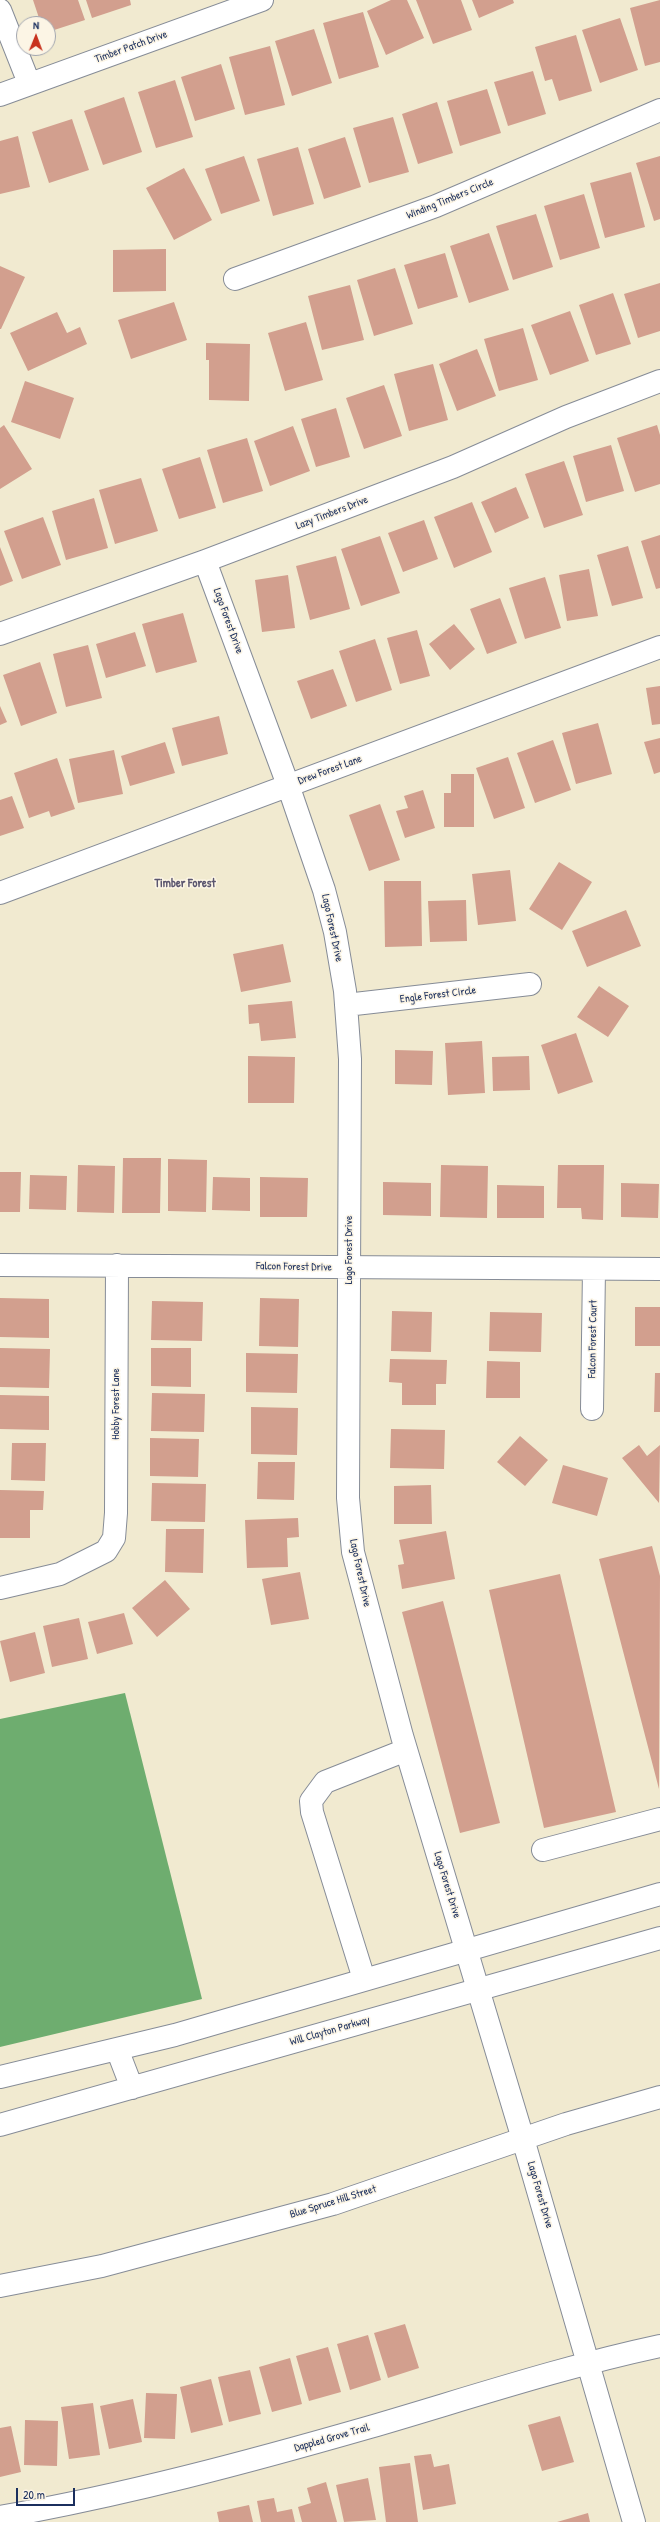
<!DOCTYPE html>
<style>
body{margin:0}
#map{position:relative;width:660px;height:2522px;overflow:hidden;background:#f1ead0;font-family:"Patrick Hand",sans-serif}
canvas{display:block}
.north{position:absolute;left:16px;top:16px;width:40px;height:40px;box-sizing:border-box;background:#fcf5e5;border:1px solid #a2a6af;border-radius:50%;rotate:1deg;font-size:11px;font-weight:700;line-height:16px;text-align:center;color:#1b2f5e}
.north::after{content:'';display:block;margin:auto;width:14px;height:18px;background:#c8321e;clip-path:polygon(50% 0,100% 100%,50% 72%,0 100%)}
.scale{position:absolute;left:16px;top:2488px;width:59px;height:18px;box-sizing:border-box;border:2px solid #1b2f5e;border-top:0;padding-left:5px;font-size:12px;line-height:14px;white-space:nowrap;color:#1b2f5e;-webkit-text-stroke:3px #fcf5e5;paint-order:stroke}
</style>
<div id="map">
<canvas width="660" height="2522"></canvas>
<div class="north">N</div>
<div class="scale">20 m</div>
</div>
<script>
const ctx = document.querySelector('canvas').getContext('2d');
ctx.lineJoin = 'round';
function fill(path, color) { ctx.fillStyle = color; ctx.fill(path, 'evenodd'); }
function trace(path, color, width, dash) { ctx.strokeStyle = color; ctx.lineWidth = width; ctx.lineCap = dash ? 'butt' : 'round'; ctx.setLineDash(dash || []); ctx.stroke(path); }
function write(font, color, halo, rows, align = 'center') {
  ctx.font = font + ' "Patrick Hand",sans-serif'; ctx.lineWidth = 3; ctx.setLineDash([]); ctx.textBaseline = 'middle'; ctx.strokeStyle = halo; ctx.fillStyle = color; for (const [text, x, y, turn = 0] of rows) {
    ctx.save(); ctx.translate(x, y); ctx.rotate((+turn || 0) * Math.PI / 180); ctx.textAlign = isNaN(turn) ? turn : align; if (halo) ctx.strokeText(text, 0, 0); ctx.fillText(text, 0, 0); ctx.restore();
  }
}
fill(new Path2D(`
 M125,1693L202,1999L0,2047V1719Z`), '#6ead6f');
fill(new Path2D(`
 M33,0H78L85,20L48,32V24H41Z
 M86,0H130L131,5L92,18Z
 M391,0H407L424,38L386,55L367,11Z
 M416,0H461L472,30L433,44Z
 M472,0H513L514,3L479,18Z
 M660,0V62L645,66L630,8Z
 M363,12L379,67L339,79L323,23Z
 M620,18L638,70L600,83L582,30Z
 M314,29L332,83L292,96L275,41Z
 M576,35L592,91L559,101L552,79L545,81L535,47Z
 M270,46L285,105L245,115L229,57Z
 M221,64L235,109L195,121L181,77Z
 M533,71L546,114L508,126L494,82Z
 M175,80L193,137L156,148L138,92Z
 M487,89L501,133L460,146L447,101Z
 M124,97L142,152L103,165L84,111Z
 M437,102L453,153L418,164L402,114Z
 M393,117L409,172L369,183L353,128Z
 M72,119L89,170L49,183L32,132Z
 M18,136L30,187L0,194V141Z
 M345,137L361,187L324,199L308,149Z
 M298,147L314,204L273,216L257,159Z
 M244,156L260,201L221,214L205,169Z
 M660,156V219L654,221L636,163Z
 M184,168L212,220L174,240L146,188Z
 M631,172L645,227L605,238L590,183Z
 M584,194L600,248L560,260L544,206Z
 M536,214L553,267L513,280L496,226Z
 M489,233L509,290L469,303L450,246Z
 M166,249V291L113,292V250Z
 M445,253L458,297L418,309L404,265Z
 M0,266L25,277L1,329H0Z
 M395,268L413,324L374,336L357,280Z
 M660,283V331L638,338L624,294Z
 M350,285L364,340L322,350L308,296Z
 M613,293L631,344L596,355L579,305Z
 M174,302L187,340L131,359L118,320Z
 M570,311L589,361L550,375L531,325Z
 M57,312L67,333L80,327L87,344L28,371L10,333Z
 M306,322L323,380L285,391L268,333Z
 M523,328L538,380L499,391L484,339Z
 M206,343L250,344L249,401L209,400V360H206Z
 M477,349L496,396L457,411L439,364Z
 M433,364L448,420L409,431L394,374Z
 M25,381L74,398L60,439L11,422Z
 M384,385L402,436L364,449L346,398Z
 M336,408L350,457L316,467L301,419Z
 M4,425L32,469L0,489V428Z
 M657,425L660,435V484L635,492L617,438Z
 M293,426L310,471L270,486L254,441Z
 M247,438L263,491L223,503L207,450Z
 M611,445L624,491L586,502L573,456Z
 M200,457L216,508L179,519L162,469Z
 M564,461L583,515L544,528L525,474Z
 M141,478L158,531L115,544L99,490Z
 M516,487L529,518L495,533L481,502Z
 M94,498L108,548L66,560L52,511Z
 M472,502L492,552L454,568L434,517Z
 M43,517L61,565L22,579L4,531Z
 M424,520L438,559L403,572L388,533Z
 M660,535V588L656,589L641,541Z
 M380,536L400,593L361,606L341,549Z
 M628,546L643,598L612,606L597,555Z
 M0,547L13,581L0,586Z
 M336,556L350,609L310,620L296,566Z
 M589,569L598,616L567,621L559,575Z
 M288,575L295,628L262,632L255,580Z
 M545,577L561,628L525,639L509,588Z
 M500,598L517,643L487,654L470,609Z
 M183,613L197,662L156,673L142,624Z
 M454,624L475,649L450,670L429,644Z
 M417,630L430,676L400,684L387,638Z
 M135,632L146,666L106,678L96,644Z
 M375,639L392,690L356,702L339,651Z
 M88,645L102,698L66,707L53,654Z
 M40,662L57,713L21,726L3,675Z
 M333,669L347,706L311,719L297,681Z
 M660,686V724L652,725L646,688Z
 M0,706L7,722L0,725Z
 M219,716L228,754L182,766L172,728Z
 M598,723L612,774L576,784L562,733Z
 M660,738V772L654,774L644,742Z
 M553,740L571,790L535,803L517,753Z
 M165,742L175,773L130,786L121,756Z
 M114,750L123,794L78,803L69,759Z
 M508,757L525,808L494,819L476,768Z
 M57,758L75,809L51,817L49,811L29,818L14,773Z
 M451,774H474V827H444V793H451Z
 M423,790L435,828L405,838L396,811L408,808L404,796Z
 M12,796L24,828L0,836V800Z
 M380,804L400,860L369,871L349,815Z
 M559,862L592,882L562,930L529,909Z
 M510,870L516,921L478,925L472,874Z
 M384,881H421L422,946L385,947Z
 M466,900L467,941L430,942L428,901Z
 M626,910L641,946L587,967L572,931Z
 M283,944L291,982L241,992L233,954Z
 M599,986L629,1006L608,1037L577,1017Z
 M292,1001L296,1038L261,1041L259,1023L249,1024L248,1005Z
 M576,1033L593,1082L558,1094L541,1045Z
 M482,1041L485,1093L448,1095L445,1043Z
 M395,1050L433,1051L432,1085L395,1084Z
 M248,1056L295,1057L294,1103H248Z
 M529,1056L530,1090L493,1091L492,1057Z
 M123,1158H161L160,1213H122Z
 M168,1159L207,1160L206,1212L168,1211Z
 M78,1165L115,1166L114,1213L77,1212Z
 M441,1165L488,1166L487,1218L440,1217Z
 M558,1165H604L603,1220L582,1219L581,1208H557Z
 M0,1172H21L20,1212H0Z
 M30,1175L67,1176L66,1210L29,1209Z
 M213,1177L250,1178V1211L212,1210Z
 M260,1177L308,1178L307,1217H260Z
 M383,1182L431,1183V1216L383,1215Z
 M621,1183L659,1184L658,1218L621,1217Z
 M497,1185L544,1186V1218H497Z
 M0,1298L49,1299V1338L0,1337Z
 M260,1298L299,1299L298,1347L259,1346Z
 M152,1301L203,1302L202,1341L151,1340Z
 M635,1307H660V1346H635Z
 M392,1311L432,1312L431,1352L391,1351Z
 M490,1312L542,1313L541,1352L489,1351Z
 M0,1348L50,1349L49,1388L0,1387Z
 M151,1348H191V1387L151,1386Z
 M246,1353L298,1354L297,1393L246,1392Z
 M390,1359L447,1360L446,1384H436V1405H402V1383L389,1382Z
 M487,1361L520,1362V1398H486Z
 M655,1373H660V1412H654Z
 M152,1393L205,1394L204,1432L151,1431Z
 M0,1395L49,1396V1430L0,1429Z
 M251,1407L298,1408L297,1455L251,1454Z
 M391,1429L445,1430L444,1469L390,1468Z
 M520,1436L548,1460L525,1486L497,1462Z
 M150,1438L199,1439L198,1477L150,1476Z
 M12,1443H46L45,1481L11,1480Z
 M639,1445L647,1456L660,1445L659,1503L622,1458Z
 M258,1462H295L294,1500L257,1499Z
 M563,1465L608,1478L597,1516L552,1503Z
 M152,1483L206,1484L205,1522L151,1521Z
 M431,1485L432,1524H394V1486Z
 M0,1490L44,1491L43,1510H30V1538H0Z
 M298,1518L299,1537L287,1538L288,1567L247,1568L245,1520Z
 M166,1529H204L203,1573L165,1572Z
 M446,1531L455,1579L402,1589L398,1565L404,1564L399,1540Z
 M652,1546L660,1576L659,1789L599,1559Z
 M300,1572L309,1619L271,1625L262,1579Z
 M560,1574L616,1812L544,1828L489,1590Z
 M165,1580L190,1609L157,1637L132,1608Z
 M443,1601L500,1823L460,1833L402,1612Z
 M124,1613L133,1644L97,1654L88,1622Z
 M79,1618L88,1659L52,1667L43,1626Z
 M35,1632L45,1673L10,1682L0,1641Z
 M405,2324L419,2368L388,2378L374,2333Z
 M368,2335L381,2380L350,2390L337,2344Z
 M328,2347L341,2392L309,2401L296,2356Z
 M290,2358L302,2404L272,2412L259,2367Z
 M250,2370L261,2414L229,2422L218,2377Z
 M211,2379L223,2425L191,2433L180,2387Z
 M146,2393L177,2394L175,2439L144,2438Z
 M133,2399L142,2442L109,2449L100,2406Z
 M93,2403L100,2455L69,2459L61,2407Z
 M560,2416L574,2462L542,2471L528,2425Z
 M25,2420L58,2421L57,2466L24,2465Z
 M11,2426L21,2472L0,2477V2428Z
 M431,2454L434,2467L449,2464L456,2504L423,2510L414,2456Z
 M410,2463L418,2522H386L379,2467Z
 M368,2478L376,2520L344,2522L336,2485Z
 M326,2482L337,2522H302L298,2507L311,2503L307,2488Z
 M274,2498L277,2512L292,2509L295,2522H261L257,2501Z
 M249,2505L253,2522H219L217,2512Z
 M588,2513L590,2522H557Z`), '#d29f8e');
const minor = new Path2D(`
 M0,10L29,83
 M0,95L262,0
 M235,279L436,206L660,110
 M205,561L288,785L324,890L335,932L345,991L350,1059L348,1498L353,1552L402,1736L523,2139L634,2522
 M0,634L205,561L453,467L566,417L660,381
 M0,893L660,647
 M346,1005L530,984
 M0,1265L660,1269
 M592,1409L594,1269
 M0,1588L60,1574L106,1551L114,1538L116,1513L117,1265
 M543,1850L660,1819
 M364,1979L312,1812L311,1801L325,1782L406,1750
 M0,2286L102,2266L333,2204L566,2124L660,2097
 M0,2517C125,2495 248,2462 370,2427C466,2399 562,2367 660,2346`);
const major = new Path2D(`
 M117,2049L132,2088
 M0,2077L175,2035L660,1894
 M0,2125L660,1938`);
trace(minor, '#868c97', 24);
trace(major, '#868c97', 24);
trace(minor, '#fff', 22);
trace(major, '#fff', 22);
write('11px', '#1b2f5e', '#fcf5e5', [
 ["Timber Patch Drive",131,47,-20],
 ["Winding Timbers Circle",450,199,-22],
 ["Lazy Timbers Drive",332,513,-21],
 ["Lago Forest Drive",228,621,70],
 ["Drew Forest Lane",330,770,-20],
 ["Lago Forest Drive",332,928,78],
 ["Engle Forest Circle",438,995,-7],
 ["Lago Forest Drive",349,1250,-90],
 ["Falcon Forest Drive",294,1267,1],
 ["Falcon Forest Court",593,1339,-89],
 ["Hobby Forest Lane",116,1404,-90],
 ["Lago Forest Drive",360,1573,78],
 ["Lago Forest Drive",447,1885,73],
 ["Will Clayton Parkway",330,2031,-16],
 ["Lago Forest Drive",540,2195,74],
 ["Blue Spruce Hill Street",333,2202,-17],
 ["Dappled Grove Trail",332,2438,-16]
]);
write('bold 12px', '#5b566f', '#fcf5e5', [
 ["Timber Forest",185,884]
]);
</script>
